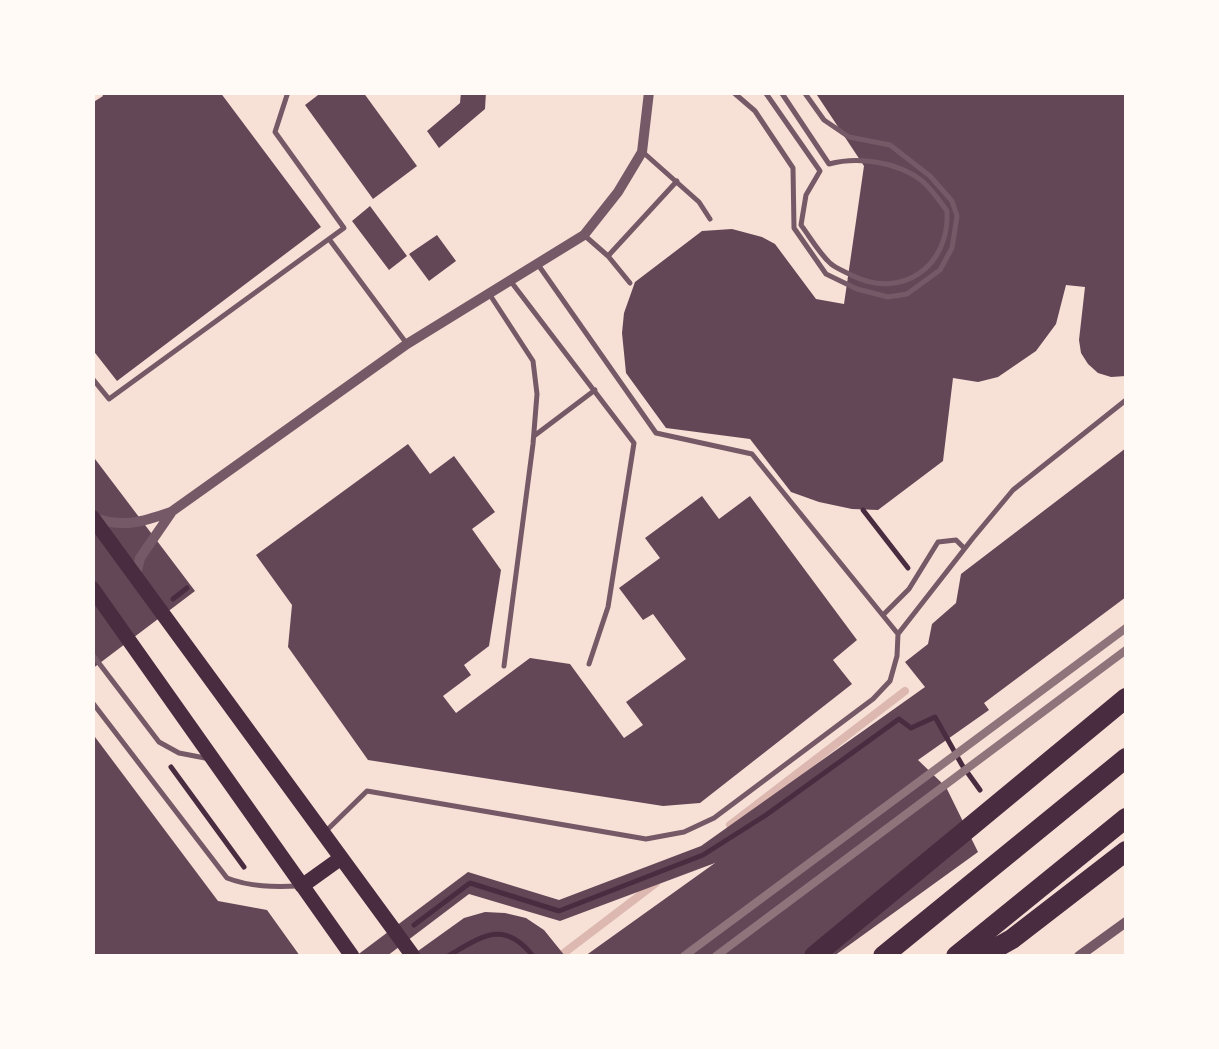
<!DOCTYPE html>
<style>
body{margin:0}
#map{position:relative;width:1219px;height:1049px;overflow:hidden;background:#f7e1d7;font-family:Ubuntu,sans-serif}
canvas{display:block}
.frame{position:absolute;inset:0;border:95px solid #fffaf5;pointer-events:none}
</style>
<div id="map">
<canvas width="1219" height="1049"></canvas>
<div class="frame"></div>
</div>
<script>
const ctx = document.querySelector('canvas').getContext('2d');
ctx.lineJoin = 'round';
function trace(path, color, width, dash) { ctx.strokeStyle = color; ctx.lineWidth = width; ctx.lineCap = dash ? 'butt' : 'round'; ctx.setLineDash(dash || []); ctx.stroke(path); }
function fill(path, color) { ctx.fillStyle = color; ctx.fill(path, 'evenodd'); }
trace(new Path2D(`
 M730,825L905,691
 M560,956L656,883`), '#dcb8b0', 8);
fill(new Path2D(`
 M101,92H220L321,227L117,381L92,349V103L103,96Z
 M322,92H363L417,166L373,199L305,105Z
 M461,92H486L485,109L439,148L427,131L460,103Z
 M815,92H1126V376L1111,377L1098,373L1088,364L1081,353L1079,340L1085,287L1066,285L1056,324L1036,351L998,377L978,382L953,378L943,461L878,510L852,509L819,502L791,492L750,439L666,428L626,373L622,333L624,313L635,282L702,231L732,229L762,237L775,244L816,299L844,304L864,166Z
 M370,206L407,256L389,270L352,221Z
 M437,235L456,261L429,281L409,254Z
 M408,444L430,474L454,456L495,512L472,529L501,570L489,646L464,665L471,675L443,696L456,713L530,658L570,664L624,738L643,725L626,702L686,659L653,614L643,620L619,588L660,558L645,538L702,496L719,519L750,496L857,640L833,660L852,684L700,803L663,806L368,760L288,647L292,605L256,555Z
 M1126,448V597L984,703L989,710L918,760L946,787L978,852L834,956H585L715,863L560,921L469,894L387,956H356L468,872L559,900L701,846L925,687L905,662L928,644L932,624L956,603L961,574Z
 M92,455L195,591L92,669Z
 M92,733L218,901L267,910L300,956H92Z
 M485,912L505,913L526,918L544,930L565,956H411L464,918Z`), '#644757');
trace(new Path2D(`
 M863,510L908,568
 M173,599L187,588
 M171,767L244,867
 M414,925L470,883L559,911L703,855L766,815L899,719L911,728L935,717L962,765L980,790
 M448,956C482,936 504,919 533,956`), '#4a2c40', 5);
trace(new Path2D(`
 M733,92L755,111L793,168L794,228L826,274L857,289L888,297L907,294L940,270L952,248L957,216L952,201L930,176L890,145L849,137L824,120L804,92
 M765,92L820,171L806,195L801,225C810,237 819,253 830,263C835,268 844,271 851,275C902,301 950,266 947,211C939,200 931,188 921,180C897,162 858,156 829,164L781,92
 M645,154L699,202L710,219
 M584,235L608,256L630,283
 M329,239L407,344
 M608,256L677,181
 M539,266L656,433L752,454L898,634
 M512,283L634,443L608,607L589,664
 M490,295L533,361L537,394L533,444L504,666
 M92,378L109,399L344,228L275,132L288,92
 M534,436L595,390
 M883,615L909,589L938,542L956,540L964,548
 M92,654L159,742L179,753L205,758
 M92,702L227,878C250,887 274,887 299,886
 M326,831L367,791L646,839L684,832L714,818L873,699L890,681L897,656L898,634L973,538L1013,490L1126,400`), '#755966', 5);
trace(new Path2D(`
 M94,518C124,528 142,522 171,512L407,344L584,235L618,192L642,152L649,92
 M136,575L140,558L171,513
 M1079,956L1126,922`), '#755966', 10);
trace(new Path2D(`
 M92,517L413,956
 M92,588L352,956
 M302,886L341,858`), '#4a2c40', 15);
trace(new Path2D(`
 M814,956L1126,698
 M883,956L1126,758
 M956,956L1126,818
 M982,956L1012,939L1126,851`), '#4a2c40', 20);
trace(new Path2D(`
 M684,956L1126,628
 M716,956L1126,650`), '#8f747c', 8);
</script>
